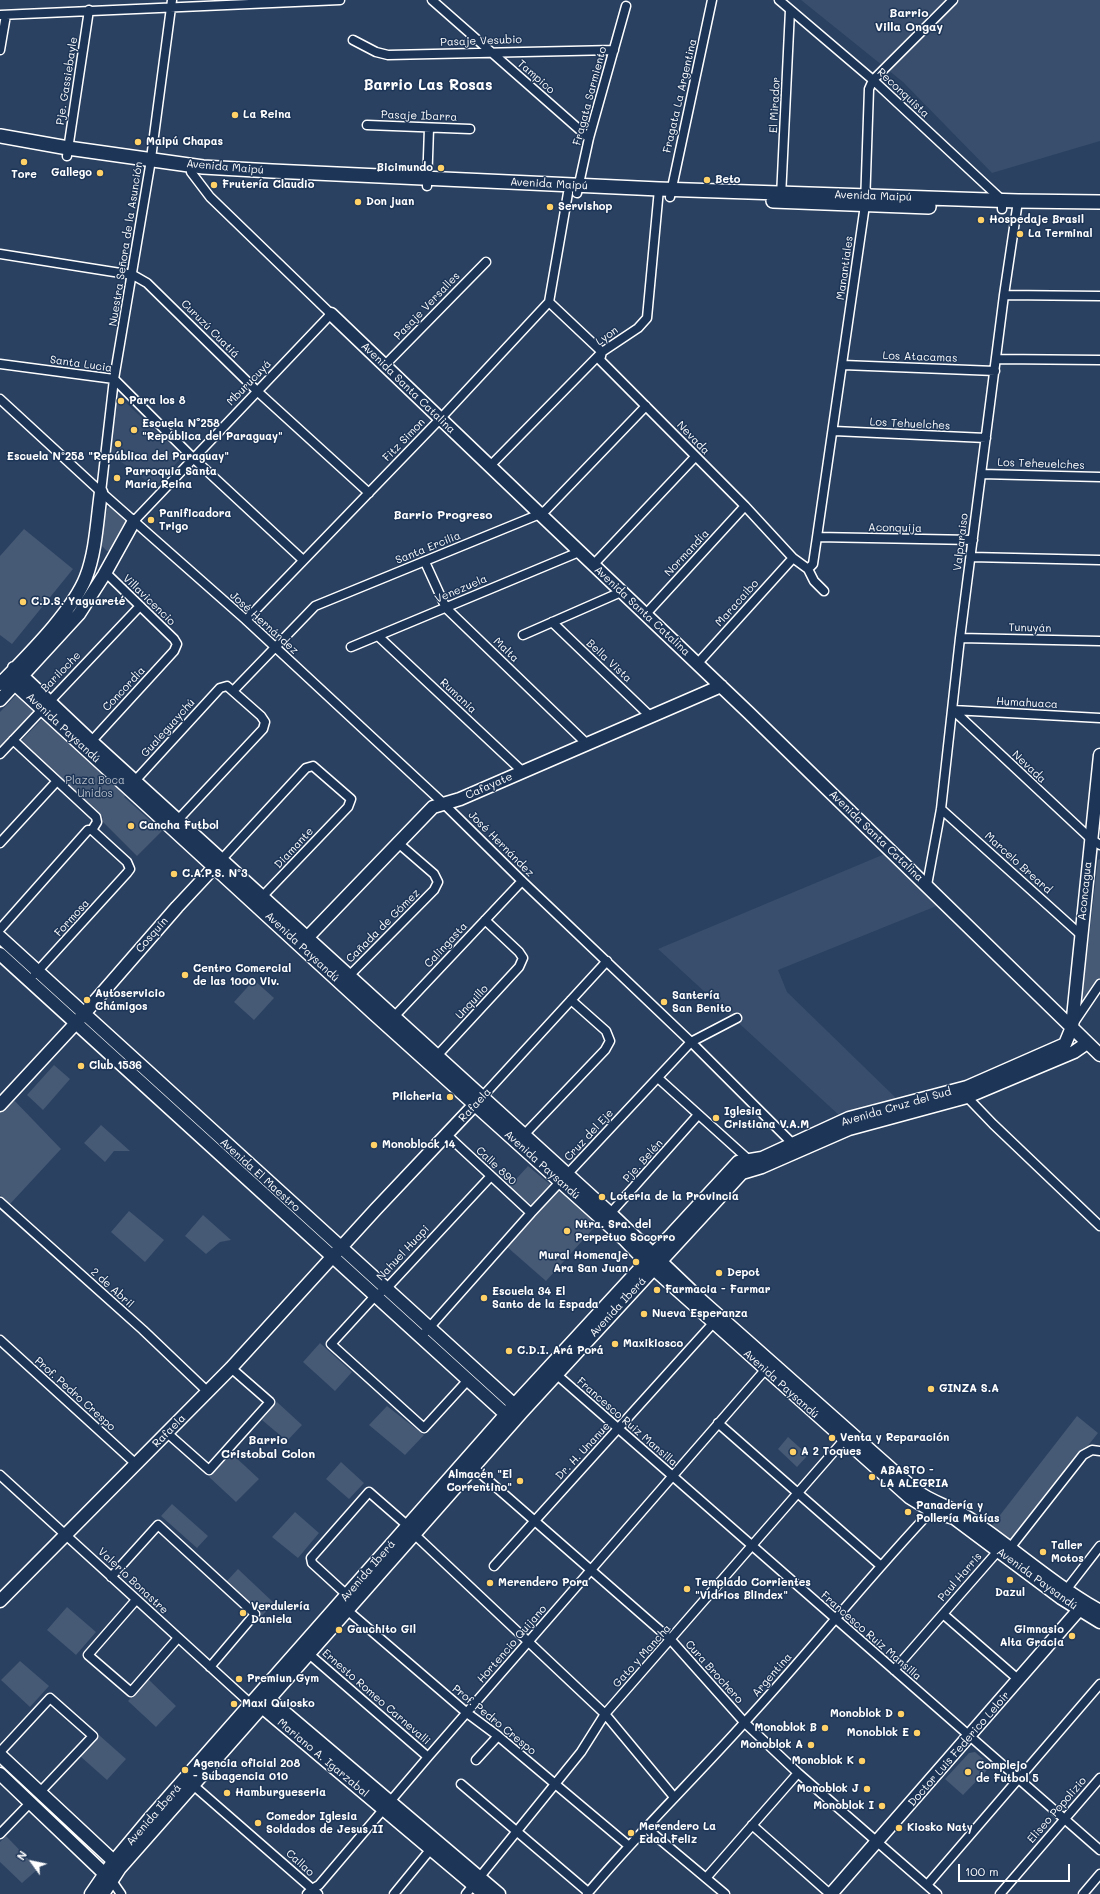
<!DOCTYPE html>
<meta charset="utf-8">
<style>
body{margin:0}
#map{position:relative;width:1100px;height:1894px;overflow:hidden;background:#2a4161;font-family:Mali,sans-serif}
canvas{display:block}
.north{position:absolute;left:12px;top:1842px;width:40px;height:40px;-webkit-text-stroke:3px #1d3557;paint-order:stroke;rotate:303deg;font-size:11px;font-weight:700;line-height:16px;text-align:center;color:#fff}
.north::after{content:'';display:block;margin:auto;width:14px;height:18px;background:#fff;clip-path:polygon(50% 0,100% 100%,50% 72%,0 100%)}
.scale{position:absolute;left:958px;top:1864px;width:112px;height:18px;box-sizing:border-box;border:2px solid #fff;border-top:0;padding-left:5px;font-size:12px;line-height:14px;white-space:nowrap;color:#fff;-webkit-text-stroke:3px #1d3557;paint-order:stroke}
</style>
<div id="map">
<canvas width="1100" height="1894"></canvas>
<div class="north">N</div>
<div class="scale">100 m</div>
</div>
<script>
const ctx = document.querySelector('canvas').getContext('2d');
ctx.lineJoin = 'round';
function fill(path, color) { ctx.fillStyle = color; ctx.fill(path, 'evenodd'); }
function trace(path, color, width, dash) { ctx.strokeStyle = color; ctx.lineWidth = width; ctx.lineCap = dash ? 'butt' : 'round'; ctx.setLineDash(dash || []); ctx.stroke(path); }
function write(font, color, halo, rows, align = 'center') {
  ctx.font = font + ' Mali,sans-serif'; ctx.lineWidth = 3; ctx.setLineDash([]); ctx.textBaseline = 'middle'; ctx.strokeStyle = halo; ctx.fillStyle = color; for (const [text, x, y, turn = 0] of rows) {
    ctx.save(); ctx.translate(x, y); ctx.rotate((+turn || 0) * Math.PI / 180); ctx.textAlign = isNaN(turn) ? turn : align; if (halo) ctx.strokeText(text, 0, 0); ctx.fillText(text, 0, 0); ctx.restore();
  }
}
fill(new Path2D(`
 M801,0H1100V141L992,173L903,82Z
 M123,400L183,456L155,487L109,453L117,402Z
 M887,853L939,905L778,970L787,992L897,1099L840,1116L658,949Z`), '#394e6c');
fill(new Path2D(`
 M110,506L125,518L127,526L112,551H107L100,544L107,509Z
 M24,529L73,569L12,644L0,635V556Z
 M16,695L33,711L0,746V712Z
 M43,718L127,794L124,797L162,831L137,856L101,820L103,817L20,742Z
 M1100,859V979L1089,997L1082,998L1098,860Z
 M254,980L274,998L254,1020L234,1002Z
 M54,1065L70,1079L43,1110L27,1095Z
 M11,1097L61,1149L10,1204L0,1195V1110Z
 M101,1125L130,1151H114L105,1162L84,1143Z
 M528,1166L552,1186L534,1207L509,1187Z
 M559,1185L600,1221L546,1281L506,1246Z
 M129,1211L164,1240L145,1262L111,1232Z
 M203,1215L231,1240L220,1242L206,1254L185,1236Z
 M320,1343L352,1372L335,1391L303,1362Z
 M277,1402L302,1425L287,1441L262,1420Z
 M387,1406L424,1435L405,1455L369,1425Z
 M1077,1416L1098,1433L1011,1543L990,1528Z
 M788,1437L808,1455L797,1467L778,1449Z
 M231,1453L259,1479L236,1502L209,1477Z
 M341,1462L364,1483L349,1499L326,1479Z
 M172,1504L208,1536L197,1548L161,1516Z
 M295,1512L319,1533L298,1558L272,1537Z
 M238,1569L274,1603L262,1616L226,1582Z
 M67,1607L96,1632L76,1655L47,1630Z
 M20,1661L49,1686L30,1707L1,1680Z
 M148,1679L176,1706L156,1727L128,1701Z
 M99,1735L126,1759L107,1780L80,1756Z
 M975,1752L991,1766L963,1795L945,1779L969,1753Z
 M6,1836L38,1869L22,1883L0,1862V1842Z`), '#465975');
const street = new Path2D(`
 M432,0L589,138
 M779,0L873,80L1002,200V209
 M0,15L340,0
 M353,40L376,52L388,55L614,50
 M0,50L6,15
 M367,125L470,129
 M67,156L89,10
 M427,186L429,128
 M577,193L589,138L626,6
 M670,197L712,0
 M781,197L790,10
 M0,254L133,275L147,283L257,391L369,493
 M1004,295L1100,296
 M549,302L602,352L600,360L745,506L793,558L808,569L814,581L824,591
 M997,359L1100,360
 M0,364L114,379L192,457L303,560
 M843,365L995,371
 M384,366L486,262
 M0,399L101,492L246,620L443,803L522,881L691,1042L795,1146
 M834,431L986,438
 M490,466L602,352L638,328L647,318L659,189
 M981,474L1100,477
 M101,492L114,379L150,166L172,0
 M134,521L331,314L210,197L191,172V165
 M817,537L973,540
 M971,557L1100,560
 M425,562L446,608L586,743
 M593,565L695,457
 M808,569L813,564L817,537L865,205L869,89L873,80L953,0
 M645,615L745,506
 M246,620L441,418L549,302L568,193
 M552,622L651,717
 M523,635L621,592
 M378,636L522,771
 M960,638L1100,641
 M351,647L579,552
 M698,663L793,558
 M233,691L315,606L540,514L546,510L646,406
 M953,710L1091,839L1100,845
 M953,710L1100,718
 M13,740L96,817L97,822L92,830
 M88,745L174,651L177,644L174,639L105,572
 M0,754L140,606
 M133,783L220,688L227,686L261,716L265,722L263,729L175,823
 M941,809L1081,935
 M0,843L57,781
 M221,860L306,768L313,766L351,799L348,807L259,900
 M927,885L941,809L960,638L1004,295L1018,201
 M0,929L88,830H92L127,862L130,869L127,873L35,974
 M346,979L434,890L438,882L434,874L397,842
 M391,1020L522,881
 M1073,1024L1100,984
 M434,1059L519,967L523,958L519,952L485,920
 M658,1078L749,1160
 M482,1097L607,961
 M967,1097L993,1124L1100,1226
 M447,1135L531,1213
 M521,1138L605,1050L610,1041L606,1031L571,1000
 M0,1202L143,1330L208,1392
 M608,1216L698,1115
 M421,1337L531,1213L691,1042L737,1018
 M0,1340L136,1464
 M556,1374L1100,1850
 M468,1380L424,1428L331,1344L375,1296L386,1289L491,1176
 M718,1423L881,1566
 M166,1432L209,1470L270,1402L231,1368
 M473,1467L671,1640L745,1723L798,1773L937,1894
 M0,1475L251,1704L254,1705
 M414,1534L605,1714L674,1797
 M494,1566L716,1320
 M111,1577L158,1525L255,1614L210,1667
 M1066,1590L1100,1546
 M347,1595L312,1563L311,1558L369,1492L408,1526
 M136,1600L88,1655L131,1692L178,1638
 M347,1610L467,1713L498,1736L629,1846
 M943,1614L1019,1680
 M309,1654L428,1757
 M894,1670L998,1551L1010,1548L1083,1455L1092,1450L1100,1451
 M0,1752L50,1698L93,1736L40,1792
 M476,1760L498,1736
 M461,1784L588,1892
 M193,1785L318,1894
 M752,1825L830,1894
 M645,1827L725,1894
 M0,1834L30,1803
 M706,1878L798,1773
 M112,1881L121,1894
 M927,1885L1100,1684
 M307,1894L312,1889L319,1885L428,1757L765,1370
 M394,1894L430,1850
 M466,1894L581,1752L605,1714L844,1440
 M587,1894C637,1834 692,1781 744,1723C809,1653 868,1577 934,1508
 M1000,1894L1100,1778
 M1083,1894L1100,1874`);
const secondary = new Path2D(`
 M331,314L540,514L749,713L1100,1055
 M14,668L91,741L610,1213L700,1299L914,1489C931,1503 953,1507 970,1519C1014,1549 1054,1585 1100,1611
 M7,677L374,1014L625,1240L646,1262L909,1497L932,1511L954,1518L1061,1598L1100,1622
 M0,684C26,657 73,611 86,577C96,551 97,520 101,492
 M0,700L79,614L104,575L134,521
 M0,937L520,1410
 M302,943L433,807L460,799L721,686
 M0,954L512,1420
 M0,1105L76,1023L177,907L220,861
 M0,1601L231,1368L376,1209L480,1099
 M269,1699L499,1894
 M262,1707L484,1894
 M0,1755L120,1867
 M0,1774L110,1879
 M91,1894L113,1862L149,1819L514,1405L738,1162L762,1158L849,1118L967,1087L1065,1044L1072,1027L1100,755
 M103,1894L120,1868L522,1412L742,1173L762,1167L849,1129L967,1097L1074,1052L1087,1043
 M831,1894L1084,1604`);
const primary = new Path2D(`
 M0,136L68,148L203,167L272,171L659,189L1018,201L1100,202
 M773,201L929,207`);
trace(street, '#fff', 11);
trace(secondary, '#fff', 15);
trace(primary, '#fff', 16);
trace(street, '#1d3557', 8);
trace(secondary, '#1d3557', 12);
trace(primary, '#1d3557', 13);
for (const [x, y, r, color] of [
 [235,115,4,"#ffd166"],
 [138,142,4,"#ffd166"],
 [24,162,4,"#ffd166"],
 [441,168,4,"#ffd166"],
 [100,173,4,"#ffd166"],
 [707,180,4,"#ffd166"],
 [214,185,4,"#ffd166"],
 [358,202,4,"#ffd166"],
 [550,207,4,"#ffd166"],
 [981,220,4,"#ffd166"],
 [1020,234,4,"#ffd166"],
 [121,401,4,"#ffd166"],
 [134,430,4,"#ffd166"],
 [118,444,4,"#ffd166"],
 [117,478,4,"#ffd166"],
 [151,520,4,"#ffd166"],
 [23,602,4,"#ffd166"],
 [131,826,4,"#ffd166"],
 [174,874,4,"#ffd166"],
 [185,975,4,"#ffd166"],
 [87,1000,4,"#ffd166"],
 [664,1002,4,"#ffd166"],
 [81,1066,4,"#ffd166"],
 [450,1097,4,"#ffd166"],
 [716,1118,4,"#ffd166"],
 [374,1145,4,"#ffd166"],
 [602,1197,4,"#ffd166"],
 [567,1231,4,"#ffd166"],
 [636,1262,4,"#ffd166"],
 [719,1273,4,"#ffd166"],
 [657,1290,4,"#ffd166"],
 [484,1298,4,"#ffd166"],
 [644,1314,4,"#ffd166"],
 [615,1344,4,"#ffd166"],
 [509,1351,4,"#ffd166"],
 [931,1389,4,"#ffd166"],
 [832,1438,4,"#ffd166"],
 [793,1452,4,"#ffd166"],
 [872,1477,4,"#ffd166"],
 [520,1481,4,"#ffd166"],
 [908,1512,4,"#ffd166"],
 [1043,1552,4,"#ffd166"],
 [1010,1580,4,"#ffd166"],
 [490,1583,4,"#ffd166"],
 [687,1589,4,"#ffd166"],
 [243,1613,4,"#ffd166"],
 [339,1630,4,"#ffd166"],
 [1072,1636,4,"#ffd166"],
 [239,1679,4,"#ffd166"],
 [234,1704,4,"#ffd166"],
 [901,1714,4,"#ffd166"],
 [825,1728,4,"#ffd166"],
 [917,1733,4,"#ffd166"],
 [811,1745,4,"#ffd166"],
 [862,1761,4,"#ffd166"],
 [185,1770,4,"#ffd166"],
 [968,1772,4,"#ffd166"],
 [867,1789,4,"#ffd166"],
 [227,1793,4,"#ffd166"],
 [882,1806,4,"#ffd166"],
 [258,1823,4,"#ffd166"],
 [899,1828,4,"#ffd166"],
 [631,1833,4,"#ffd166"]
]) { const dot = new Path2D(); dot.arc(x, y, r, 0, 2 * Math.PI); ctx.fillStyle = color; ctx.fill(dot); trace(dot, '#1d3557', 1.5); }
write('11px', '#fff', '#1d3557', [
 ["Pasaje Vesubio",481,41,-2],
 ["Tampico",536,77,41],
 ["Pje. Gassiebayle",67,81,-81],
 ["Reconquista",903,93,43],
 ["Fragata Sarmiento",590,96,-75],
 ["Fragata La Argentina",680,96,-77],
 ["El Mirador",775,105,-87],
 ["Pasaje Ibarra",419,116,2],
 ["Avenida Maipú",225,167,5],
 ["Avenida Maipú",549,184,3],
 ["Avenida Maipú",873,196,2],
 ["Nuestra Señora de la Asunción",126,244,-81],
 ["Manantiales",845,268,-82],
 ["Pasaje Versalles",427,306,-46],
 ["Curuzú Cuatiá",210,329,45],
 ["Lyon",607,336,-35],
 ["Los Atacamas",920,357,2],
 ["Santa Lucia",81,364,8],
 ["Mburucuyá",249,383,-46],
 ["Avenida Santa Catalina",408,388,44],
 ["Los Tehuelches",910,424,3],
 ["Nevada",693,438,46],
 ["Fitz Simon",404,440,-46],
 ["Los Teheuelches",1041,464,2],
 ["Aconquija",895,528,1],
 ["Valparaiso",961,542,-83],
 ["Santa Ercilia",428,548,-22],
 ["Normandía",687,553,-47],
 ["Venezuela",461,589,-23],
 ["Villavicencio",149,600,44],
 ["Maracaibo",737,603,-48],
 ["Avenida Santa Catalina",642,611,43],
 ["José Hernández",264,623,42],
 ["Tunuyán",1030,628,1],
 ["Malta",506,650,44],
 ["Bella Vista",609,661,43],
 ["Bariloche",61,672,-46],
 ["Concordia",124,689,-47],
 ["Rumania",458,696,43],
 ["Humahuaca",1027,703,3],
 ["Avenida Paysandú",63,728,43],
 ["Gualeguaychú",168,728,-48],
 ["Nevada",1029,767,43],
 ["Cafayate",489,786,-24],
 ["Avenida Santa Catalina",876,836,44],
 ["José Hernández",501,844,45],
 ["Diamante",294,848,-47],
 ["Marcelo Breard",1018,863,42],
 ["Aconcagua",1085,891,-84],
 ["Formosa",72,918,-48],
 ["Cañada de Gómez",383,926,-45],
 ["Cosquín",152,935,-49],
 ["Calingasta",446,945,-47],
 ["Avenida Paysandú",302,947,43],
 ["Unquillo",472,1002,-47],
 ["Rafaela",475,1105,-47],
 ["Avenida Cruz del Sud",896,1107,-16],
 ["Cruz del Eje",589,1135,-47],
 ["Pje. Belén",643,1161,-48],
 ["Avenida Paysandú",542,1165,42],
 ["Calle 890",496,1166,43],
 ["Avenida El Maestro",260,1175,42],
 ["Nahuel Huapi",403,1253,-47],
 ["2 de Abril",112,1288,42],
 ["Avenida Iberá",618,1307,-47],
 ["Avenida Paysandú",781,1384,42],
 ["Prof. Pedro Crespo",75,1394,42],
 ["Francesco Ruiz Mansilla",627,1422,41],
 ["Rafaela",169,1431,-45],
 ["Dr. H. Unanue",583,1451,-47],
 ["Avenida Iberá",368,1571,-49],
 ["Paul Harris",960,1577,-49],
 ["Avenida Paysandú",1037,1579,36],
 ["Valerio Bonastre",133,1581,43],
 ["Francesco Ruiz Mansilla",871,1636,41],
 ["Hortencio Quijano",512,1644,-49],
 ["Gato y Mancha",642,1656,-48],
 ["Cura Brochero",714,1672,48],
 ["Argentina",772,1675,-49],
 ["Ernesto Romeo Carnevalli",376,1697,41],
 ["Prof. Pedro Crespo",494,1720,39],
 ["Doctor Luis Federico Leloir",959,1749,-49],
 ["Mariano A. Igarzabal",323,1758,40],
 ["Eliseo Popolizio",1057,1810,-49],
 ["Avenida Iberá",154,1815,-49],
 ["Callao",300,1863,42]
]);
write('bold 11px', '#fff', '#1d3557', [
 ["La Reina",243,115],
 ["Maipú Chapas",146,142],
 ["Bicimundo",433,168,"right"],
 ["Gallego",92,173,"right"],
 ["Tore",24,175,"center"],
 ["Beto",715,180],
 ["Frutería Claudio",222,185],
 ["Don juan",366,202],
 ["Servishop",558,207],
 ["Hospedaje Brasil",989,220],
 ["La Terminal",1028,234],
 ["Para los 8",129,401],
 ["Escuela N°258",142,424],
 ["\"República del Paraguay\"",142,437],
 ["Escuela Nº258 \"República del Paraguay\"",118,457,"center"],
 ["Parroquia Santa",125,472],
 ["María Reina",125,485],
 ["Panificadora",159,514],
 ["Trigo",159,527],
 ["C.D.S. Yaguareté",31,602],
 ["Cancha Futbol",139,826],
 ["C.A.P.S. Nº3",182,874],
 ["Centro Comercial",193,969],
 ["de las 1000 Viv.",193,982],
 ["Autoservicio",95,994],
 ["Chámigos",95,1007],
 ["Santería",672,996],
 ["San Benito",672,1009],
 ["Club 1536",89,1066],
 ["Pilcheria",442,1097,"right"],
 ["Iglesia",724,1112],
 ["Cristiana V.A.M",724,1125],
 ["Monoblock 14",382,1145],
 ["Loteria de la Provincia",610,1197],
 ["Ntra. Sra. del",575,1225],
 ["Perpetuo Socorro",575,1238],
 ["Mural Homenaje",628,1256,"right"],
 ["Ara San Juan",628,1269,"right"],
 ["Depot",727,1273],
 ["Farmacia - Farmar",665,1290],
 ["Escuela 34 El",492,1292],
 ["Santo de la Espada",492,1305],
 ["Nueva Esperanza",652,1314],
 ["Maxikiosco",623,1344],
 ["C.D.I. Ará Porá",517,1351],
 ["GINZA S.A",939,1389],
 ["Venta y Reparación",840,1438],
 ["A 2 Toques",801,1452],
 ["ABASTO -",880,1471],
 ["LA ALEGRIA",880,1484],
 ["Almacén \"El",512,1475,"right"],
 ["Correntino\"",512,1488,"right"],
 ["Panadería y",916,1506],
 ["Pollería Matías",916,1519],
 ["Taller",1051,1546],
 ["Motos",1051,1559],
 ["Merendero Pora",498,1583],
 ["Templado Corrientes",695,1583],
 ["\"Vidrios Blindex\"",695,1596],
 ["Dazul",1010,1593,"center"],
 ["Verdulería",251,1607],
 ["Daniela",251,1620],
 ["Gauchito Gil",347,1630],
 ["Gimnasio",1064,1630,"right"],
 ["Alta Gracia",1064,1643,"right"],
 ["Premiun Gym",247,1679],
 ["Maxi Quiosko",242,1704],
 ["Monoblok D",893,1714,"right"],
 ["Monoblok B",817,1728,"right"],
 ["Monoblok E",909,1733,"right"],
 ["Monoblok A",803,1745,"right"],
 ["Monoblok K",854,1761,"right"],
 ["Agencia oficial 208",193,1764],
 ["- Subagencia 010",193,1777],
 ["Complejo",976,1766],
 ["de Futbol 5",976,1779],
 ["Monoblok J",859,1789,"right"],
 ["Hamburgueseria",235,1793],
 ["Monoblok I",874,1806,"right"],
 ["Comedor Iglesia",266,1817],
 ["Soldados de Jesus II",266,1830],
 ["Merendero La",639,1827],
 ["Edad Feliz",639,1840],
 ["Kiosko Naty",907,1828]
], 'left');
write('11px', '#b5bdc8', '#1d3557', [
 ["Plaza Boca",95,781],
 ["Unidos",95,794]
]);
write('bold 12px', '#fff', '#1d3557', [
 ["Barrio",909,13],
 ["Villa Ongay",909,27],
 ["Barrio Progreso",443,515],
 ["Barrio",268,1440],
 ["Cristobal Colon",268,1454]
]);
write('bold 15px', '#fff', '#1d3557', [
 ["Barrio Las Rosas",428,85]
]);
</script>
